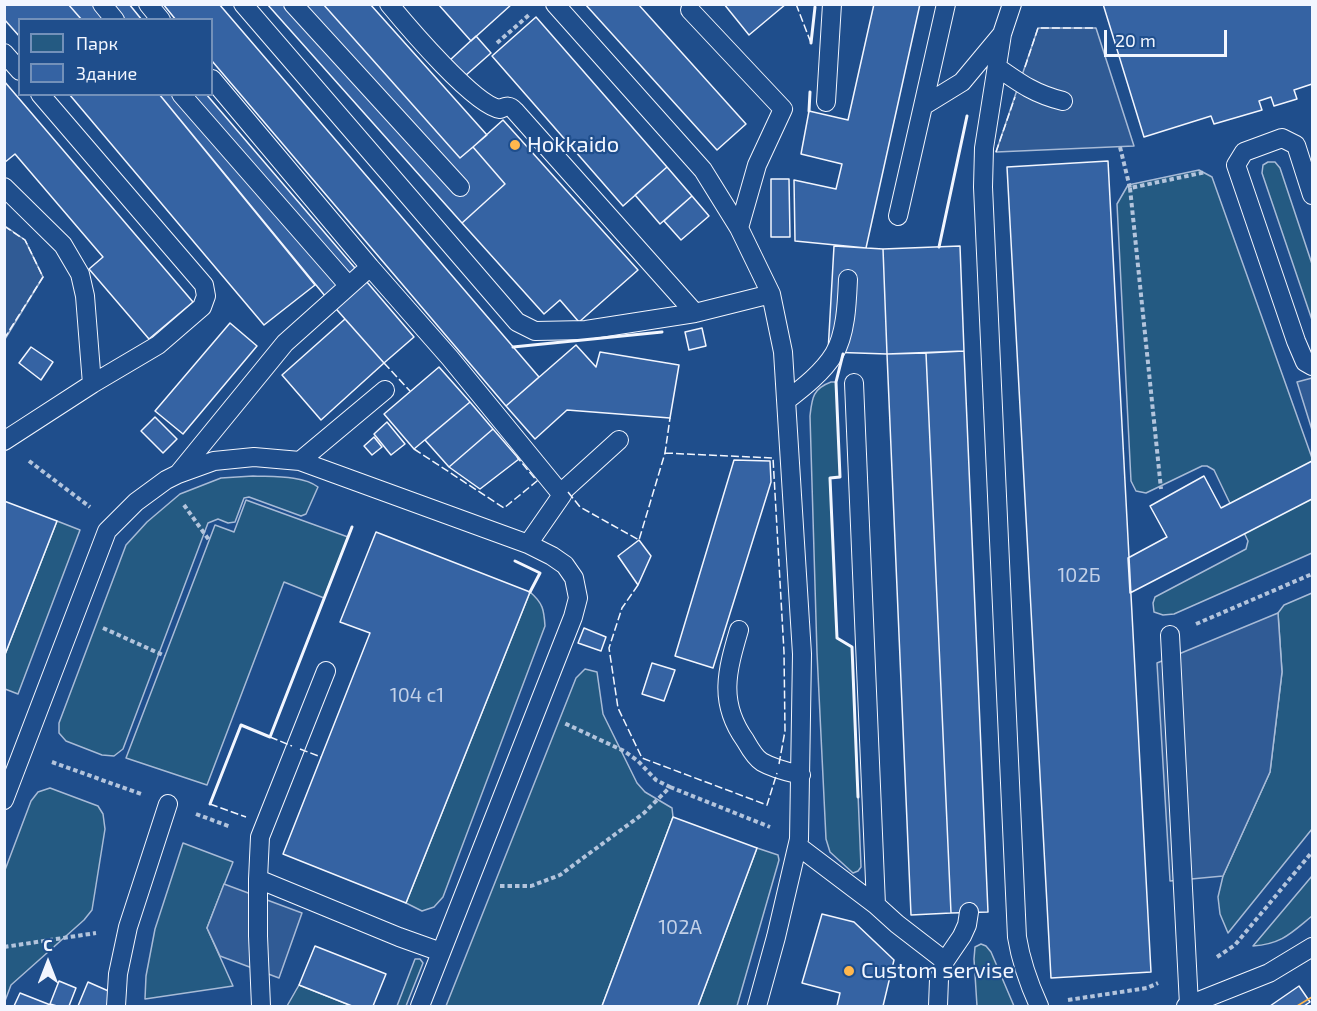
<!DOCTYPE html>
<meta charset="utf-8">
<style>
body{margin:0}
#map{position:relative;width:1317px;height:1011px;overflow:hidden;background:#1f4e8c;font-family:"Exo 2",sans-serif}
canvas{display:block}
.frame{position:absolute;inset:0;border:6px solid #f2f6ff;pointer-events:none}
.legend{position:absolute;left:18px;top:18px;width:195px;height:78px;box-sizing:border-box;background:#1f4e8c;border:2px solid #7391ba;margin:0;padding:8px 10px;list-style:none;font-size:18px;color:#f2f6ff}
.legend li{display:flex;align-items:center;gap:12px;height:30px}
.legend b{width:30px;border:2px solid #7391ba}
.north{position:absolute;left:18px;top:933px;width:60px;height:60px;-webkit-text-stroke:4px #1f4e8c;paint-order:stroke;rotate:0deg;font-size:16px;font-weight:700;line-height:24px;text-align:center;color:#f2f6ff}
.north::after{content:'';display:block;margin:auto;width:21px;height:27px;background:#f2f6ff;clip-path:polygon(50% 0,100% 100%,50% 72%,0 100%)}
.scale{position:absolute;left:1104px;top:30px;width:123px;height:27px;box-sizing:border-box;border:3px solid #f2f6ff;border-top:0;padding-left:8px;font-size:18px;line-height:21px;white-space:nowrap;color:#f2f6ff;-webkit-text-stroke:4px #1f4e8c;paint-order:stroke}
</style>
<div id="map">
<canvas width="1317" height="1011"></canvas>
<div class="frame"></div>
<ul class="legend">
<li><b style="height:16px;background:#245a82"></b>Парк</li>
<li><b style="height:16px;background:#3563a3"></b>Здание</li>
</ul>
<div class="north">С</div>
<div class="scale">20 m</div>
</div>
<script>
const ctx = document.querySelector('canvas').getContext('2d');
ctx.lineJoin = 'round';
function fill(path, color) { ctx.fillStyle = color; ctx.fill(path, 'evenodd'); }
function trace(path, color, width, dash) { ctx.strokeStyle = color; ctx.lineWidth = width; ctx.lineCap = dash ? 'butt' : 'round'; ctx.setLineDash(dash || []); ctx.stroke(path); }
function write(font, color, halo, rows, align = 'center') {
  ctx.font = font + ' "Exo 2",sans-serif'; ctx.lineWidth = 4.5; ctx.setLineDash([]); ctx.textBaseline = 'middle'; ctx.strokeStyle = halo; ctx.fillStyle = color; for (const [text, x, y, turn = 0] of rows) {
    ctx.save(); ctx.translate(x, y); ctx.rotate((+turn || 0) * Math.PI / 180); ctx.textAlign = isNaN(turn) ? turn : align; if (halo) ctx.strokeText(text, 0, 0); ctx.fillText(text, 0, 0); ctx.restore();
  }
}
const green = new Path2D(`
 M1268,162H1275L1280,168L1312,264V320L1262,173L1263,165Z
 M1199,170L1212,177L1312,458V553L1174,614L1163,615L1154,612L1153,603L1155,597L1246,549L1248,541L1214,470L1207,466H1202L1146,493L1136,491L1131,481L1117,204L1128,185Z
 M831,382H836L840,477L830,478L837,638L852,647L861,867L858,871L853,873L830,852L826,839L817,653L810,416C812,399 812,389 831,382Z
 M253,476C272,477 303,475 318,487L306,514L301,516L249,497L244,498L235,522L228,523L218,519L208,523L123,749L114,756L102,755L66,741L59,733V723L126,545L147,522L180,494L221,478Z
 M246,500L348,537L324,598L284,582L207,785L126,758L215,525L234,532Z
 M57,521L80,530L18,694L5,689L4,657Z
 M530,592C543,603 544,610 545,626L443,897L434,907L422,911L406,903Z
 M1312,593V829L1228,933L1220,914L1218,897L1223,876L1270,772L1282,672L1278,613L1284,605Z
 M585,669L597,672L603,714L637,783L645,792L672,808L673,817L602,1006H446L576,678Z
 M50,788L98,806L103,814L105,829L92,910L84,920L11,985L5,1001V870L31,801L38,792Z
 M183,843L233,862L207,928L233,986L145,999L146,976L155,929Z
 M757,848L778,855L779,860L737,1006H698Z
 M1312,876V916C1291,933 1282,944 1253,946Z
 M981,944L986,946L991,952L1014,1006H977L974,959L975,947Z
 M415,959H420L423,963L406,1006H397Z
 M299,985L352,1006H287Z`);
fill(green, '#245a82');
trace(green, '#a8bbd7', 1.5);
const parking = new Path2D(`
 M1038,28H1096L1134,146L996,152Z
 M5,226L25,240L43,277L5,339Z
 M1312,378V430L1297,382Z
 M1278,613L1282,672L1270,772L1223,876L1170,881L1157,663Z
 M224,884L302,913L279,978L220,956L207,928Z`);
fill(parking, '#305b95');
trace(parking, '#a8bbd7', 1.5);
const building = new Path2D(`
 M4,4H68L82,20H20V37L4,19Z
 M68,4H129L142,20H82Z
 M163,4H219L539,377L506,406L212,61V20H176Z
 M267,4H323L460,158L473,147L505,184L462,223Z
 M323,4H370L487,135L460,158Z
 M438,4H512L471,41Z
 M585,4H638L746,124L717,150Z
 M724,4H786L749,35Z
 M874,4H920L866,248L795,241L794,180L836,189L842,164L801,154L809,111L848,120Z
 M1103,4H1312V84L1294,90L1297,99L1274,106L1271,97L1259,101L1262,110L1214,124L1211,116L1144,137Z
 M536,17L667,167L623,206L492,56Z
 M476,36L491,53L465,76L450,60Z
 M4,81L193,302L149,339L89,269L103,257L15,154L4,163Z
 M69,94H159L315,285L264,325Z
 M159,94H206L414,337L384,363L330,302Z
 M503,120L638,270L579,322L560,300L544,314L462,223L505,184L473,147Z
 M1108,161L1151,972L1051,978L1007,167Z
 M667,167L692,196L660,224L635,195Z
 M771,179H789L790,237H771Z
 M692,196L709,216L681,240L664,221Z
 M834,246L883,249L887,354L828,352Z
 M960,246L964,351L887,354L883,249Z
 M345,319L384,363L321,420L282,375Z
 M230,323L257,346L183,434L155,411Z
 M702,328L706,346L689,350L685,332Z
 M576,345L596,367L600,352L679,365L670,418L567,410L535,439L506,406Z
 M31,347L53,362L41,380L19,363Z
 M964,351L988,912L951,913L926,353Z
 M926,353L951,913L911,915L887,354Z
 M439,367L470,402L414,449L384,414Z
 M470,402L493,429L449,467L425,440Z
 M155,417L177,439L163,453L141,431Z
 M387,422L405,444L391,455L374,434Z
 M493,429L519,459L480,489L449,467Z
 M374,437L382,447L372,455L364,446Z
 M734,460L770,461L771,482L713,668L675,656Z
 M1312,461V499L1130,593L1128,558L1167,537L1150,506L1204,476L1221,508Z
 M4,501L57,521L4,657Z
 M376,532L530,592L406,903L283,854L370,633L340,622Z
 M639,540L651,556L638,585L618,556Z
 M584,628L606,637L601,651L578,643Z
 M652,663L675,670L664,701L642,694Z
 M673,817L757,848L698,1006H602Z
 M822,914L854,922L894,960L883,1006H837L840,993L802,983Z
 M315,946L386,974L373,1006H352L299,985Z
 M59,981L76,988L69,1006H57L50,1004Z
 M88,982L113,993L107,1006H78Z
 M1299,986L1310,1002L1304,1006H1270Z
 M20,993L53,1006H14Z`);
fill(building, '#3563a3');
trace(building, '#f2f6ff', 1.5);
const service = new Path2D(`
 M102,4L115,20
 M148,4L161,20
 M243,4L517,322L535,331L586,330L695,313L771,294
 M293,4L460,187
 M389,4C408,27 475,106 500,109C507,106 510,105 515,111L695,313
 M555,4L703,170L739,228L771,294L783,352L802,654L799,839L776,937L757,1006
 M690,10L783,109L757,165L739,228
 M1002,34L984,148L983,187L1017,937C1021,962 1029,984 1039,1006
 M4,53L20,71
 M997,67C1021,84 1035,94 1063,101
 M212,79L370,267L450,358L562,495L528,544L552,556L565,565L574,578L578,598L573,617L420,1006
 M40,94L204,285L206,296L202,307L158,345L92,384
 M181,94L348,285
 M826,102L832,4
 M923,106L946,4
 M4,187L63,245L80,274L85,296L92,384L4,441
 M1312,195L1296,145L1282,138L1244,152L1236,165L1296,341L1305,362L1312,366
 M898,216L923,106L962,82L1002,34L1012,4
 M854,383L876,905
 M787,400C804,387 823,372 834,354C846,334 847,302 848,279
 M300,461L385,390
 M178,474L285,343L370,267
 M562,495L565,489L619,440
 M739,630C727,671 718,702 745,740C749,747 755,758 762,762C774,769 788,772 801,775
 M1170,635L1189,1005
 M326,671L260,837L258,879L399,937L441,952
 M4,800L107,531L136,502L166,480L178,474L214,461L254,457L300,461L528,544
 M798,846L876,905L897,924L945,961
 M258,879V936L261,1006
 M116,1006L118,974L128,927L168,804
 M938,1006L939,979L945,961L962,936L967,925L969,912
 M1186,1006L1269,973L1312,947`);
trace(service, '#f2f6ff', 20);
trace(new Path2D(`
 M497,43L529,15
 M1120,147L1130,188L1206,172
 M1130,188L1161,489
 M29,461L90,507
 M184,505L209,540
 M1196,624L1312,574
 M103,628L165,656
 M52,762L141,794
 M670,787L770,827
 M196,814L231,827
 M500,886H531L560,875L644,813L670,787L656,780L638,761L624,751L564,723
 M4,947L96,933
 M1217,957L1235,945L1312,852
 M1068,1000L1147,988L1158,983`), '#b3c4dc', 4, [4.5, 3]);
trace(service, '#1f4e8c', 18);
trace(new Path2D(`
 M796,4L811,43
 M1025,67L1038,28H1096
 M996,152L1015,97
 M4,226L25,240L43,277L4,339
 M384,363L410,391
 M414,449L504,508L537,481L517,457
 M665,453L773,458L784,652L785,731L779,764
 M568,492L580,507L639,540L665,453L670,418
 M638,585L622,608L609,648L618,708L642,758L767,805L777,773
 M270,737L292,746
 M300,749L321,757
 M210,804L246,817`), '#f2f6ff', 1.5, [8, 3]);
trace(new Path2D(`
 M811,43L815,7
 M809,111L810,92
 M939,247L967,116
 M513,347L662,332
 M843,354L836,382L840,477L830,478L837,638L852,647L858,797
 M515,561L540,573L530,592
 M210,804L241,725L270,737L352,527`), '#f2f6ff', 3);
trace(new Path2D(`
 M1297,1006L1312,997`), '#ffb74d', 1.5, [21, 4.5, 3, 4.5]);
for (const [x, y, r, color] of [
 [515,145,6,"#ffb74d"],
 [849,971,6,"#ffb74d"]
]) { const dot = new Path2D(); dot.arc(x, y, r, 0, 2 * Math.PI); ctx.fillStyle = color; ctx.fill(dot); trace(dot, '#1f4e8c', 2); }
write('20px', '#c3d1e8', null, [
 ["102Б",1079,575],
 ["104 с1",417,695],
 ["102А",680,927]
]);
write('22px', '#f2f6ff', '#1f4e8c', [
 ["Hokkaido",527,145],
 ["Custom servise",861,971]
], 'left');
</script>
